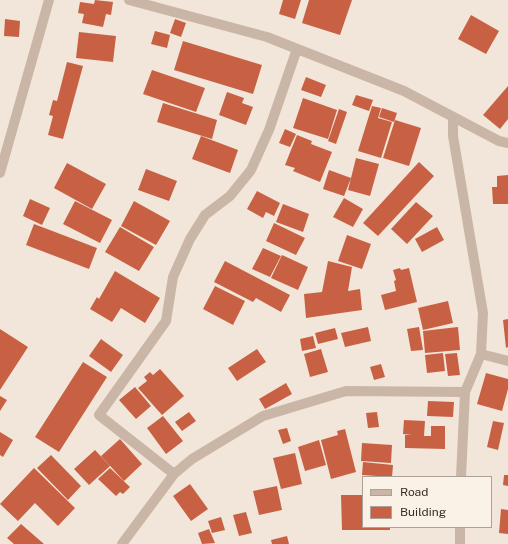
<!DOCTYPE html>
<style>
body{margin:0}
#map{position:relative;width:508px;height:544px;overflow:hidden;background:#f2e6da;font-family:"Public Sans",sans-serif}
canvas{display:block}
.legend{position:absolute;left:362px;top:476px;width:130px;height:52px;box-sizing:border-box;background:#faf1e7;border:1px solid #aca29a;margin:0;padding:5px 7px;list-style:none;font-size:12px;color:#362c27}
.legend li{display:flex;align-items:center;gap:8px;height:20px}
.legend b{width:20px;border:1px solid #aca29a}
</style>
<div id="map">
<canvas width="508" height="544"></canvas>
<ul class="legend">
<li><b style="height:5px;background:#cab6a6"></b>Road</li>
<li><b style="height:11px;background:#c86143"></b>Building</li>
</ul>
</div>
<script>
const ctx = document.querySelector('canvas').getContext('2d');
ctx.lineJoin = 'round';
function fill(path, color) { ctx.fillStyle = color; ctx.fill(path, 'evenodd'); }
function trace(path, color, width, dash) { ctx.strokeStyle = color; ctx.lineWidth = width; ctx.lineCap = dash ? 'butt' : 'round'; ctx.setLineDash(dash || []); ctx.stroke(path); }
fill(new Path2D(`
 M95,0L113,2L111,15L106,14L103,27L82,23L84,14L78,13L80,2L94,4Z
 M283,0H301L295,19L279,14Z
 M309,0H352L340,35L302,23Z
 M471,15L499,31L486,54L458,39Z
 M5,19L20,21L19,37L4,36Z
 M175,19L186,23L181,37L170,33Z
 M155,31L170,35L167,48L151,44Z
 M79,32L116,36L113,62L76,58Z
 M183,41L262,65L253,94L174,70Z
 M67,62L83,66L63,139L48,135L53,116L49,115L53,100L57,101Z
 M152,70L205,88L196,112L143,94Z
 M306,77L326,85L321,97L301,90Z
 M508,86V119L500,129L483,115Z
 M227,92L244,98L242,103L253,107L246,125L219,115Z
 M356,95L373,100L369,111L352,105Z
 M303,98L337,110L328,139L293,128Z
 M163,103L217,120L212,139L157,122Z
 M372,106L381,108L378,118L392,122L381,158L358,151Z
 M382,108L397,113L394,122L379,117Z
 M339,109L347,112L336,144L328,141Z
 M395,120L421,128L409,166L383,158Z
 M285,129L296,134L290,147L279,143Z
 M297,135L312,141L311,144L332,152L320,182L293,171L295,168L285,165Z
 M201,136L238,150L230,173L192,159Z
 M356,158L379,164L370,196L348,190Z
 M419,162L434,176L378,236L363,223Z
 M67,163L106,184L92,209L54,188Z
 M146,169L177,181L169,201L138,190Z
 M329,170L351,178L344,196L323,189Z
 M508,175V204H493L492,187H497V176Z
 M257,191L280,203L274,216L266,212L263,218L247,209Z
 M344,198L363,209L353,227L333,217Z
 M30,199L50,208L42,225L23,216Z
 M75,201L112,220L100,243L63,224Z
 M134,201L170,221L156,245L121,226Z
 M416,202L433,216L407,244L391,229Z
 M283,204L309,214L303,232L276,222Z
 M274,223L305,238L296,255L266,241Z
 M34,224L97,248L89,269L26,245Z
 M120,227L154,247L139,271L105,252Z
 M437,227L444,240L422,252L415,239Z
 M347,235L371,244L362,269L338,261Z
 M263,248L281,256L270,277L252,269Z
 M282,255L308,267L298,290L271,278Z
 M225,261L290,295L281,312L256,298L253,302L214,282Z
 M328,261L352,267L348,291L360,289L362,310L306,318L304,294L322,292Z
 M400,268L401,270L409,268L417,302L385,310L381,295L396,291L394,281L396,280L393,270Z
 M115,271L160,298L145,323L121,308L112,322L90,309L97,297L99,299Z
 M215,286L245,301L233,325L203,309Z
 M448,301L453,323L423,330L418,308Z
 M508,319V347L506,348L503,320Z
 M368,327L371,341L345,347L341,333Z
 M419,327L423,350L411,351L407,329Z
 M458,327L460,350L425,353L423,331Z
 M335,328L338,339L318,344L315,333Z
 M0,329L28,347L0,390Z
 M313,336L316,348L302,351L300,339Z
 M101,339L123,355L111,372L89,356Z
 M257,349L266,362L237,381L228,368Z
 M321,349L328,372L310,377L304,354Z
 M443,353L445,371L427,373L425,355Z
 M457,353L460,375L448,376L445,354Z
 M83,362L107,377L59,452L35,437Z
 M381,364L385,377L374,380L370,367Z
 M160,369L184,396L162,415L138,388L147,381L144,377L150,372L153,375Z
 M486,373L508,379V389L502,411L477,404Z
 M286,383L292,394L265,409L259,399Z
 M135,387L151,406L136,419L119,400Z
 M0,396L7,400L0,411Z
 M428,401L454,402L453,417L427,416Z
 M189,412L196,421L182,431L175,422Z
 M377,412L379,427L368,428L366,413Z
 M163,416L183,441L166,454L147,428Z
 M404,420L425,421L424,436H431V426H445V449L405,448V435H412L403,434Z
 M493,421L504,423L498,450L487,447Z
 M287,428L291,441L283,444L278,430Z
 M345,429L356,472L331,479L321,440L338,435L337,431Z
 M0,432L13,440L3,457L0,455Z
 M120,439L142,464L124,481L101,456Z
 M319,440L326,465L305,471L298,447Z
 M362,443L392,445L391,463L361,461Z
 M95,450L110,466L89,485L74,469Z
 M295,453L302,484L281,489L273,458Z
 M51,455L81,486L68,500L37,468Z
 M363,462L393,465L392,477L362,475Z
 M34,468L75,508L58,526L35,503L18,521L0,504Z
 M110,468L130,487L123,494L120,492L116,496L98,479Z
 M504,475H508V486L503,485Z
 M190,484L208,509L191,521L173,496Z
 M277,486L282,510L259,515L253,491Z
 M341,495H363V527H390V530H342Z
 M501,509L508,510V534L499,533Z
 M246,512L252,533L239,536L233,515Z
 M221,517L225,530L212,533L208,521Z
 M21,524L44,544H14L7,538Z
 M209,529L215,543L202,544L198,533Z
 M287,536L289,544H272L271,540Z`), '#c86143');
trace(new Path2D(`
 M129,0L267,37L404,91L499,141L508,143
 M453,117V136L483,313L481,354L508,361
 M0,173L49,0
 M174,474L99,415L166,321L173,277L190,239L205,215L230,196L251,170L269,130L297,49
 M461,477L465,392L481,354
 M460,527V544
 M122,544L174,474L192,459L263,416L346,391L465,392`), '#cab6a6', 10);
</script>
